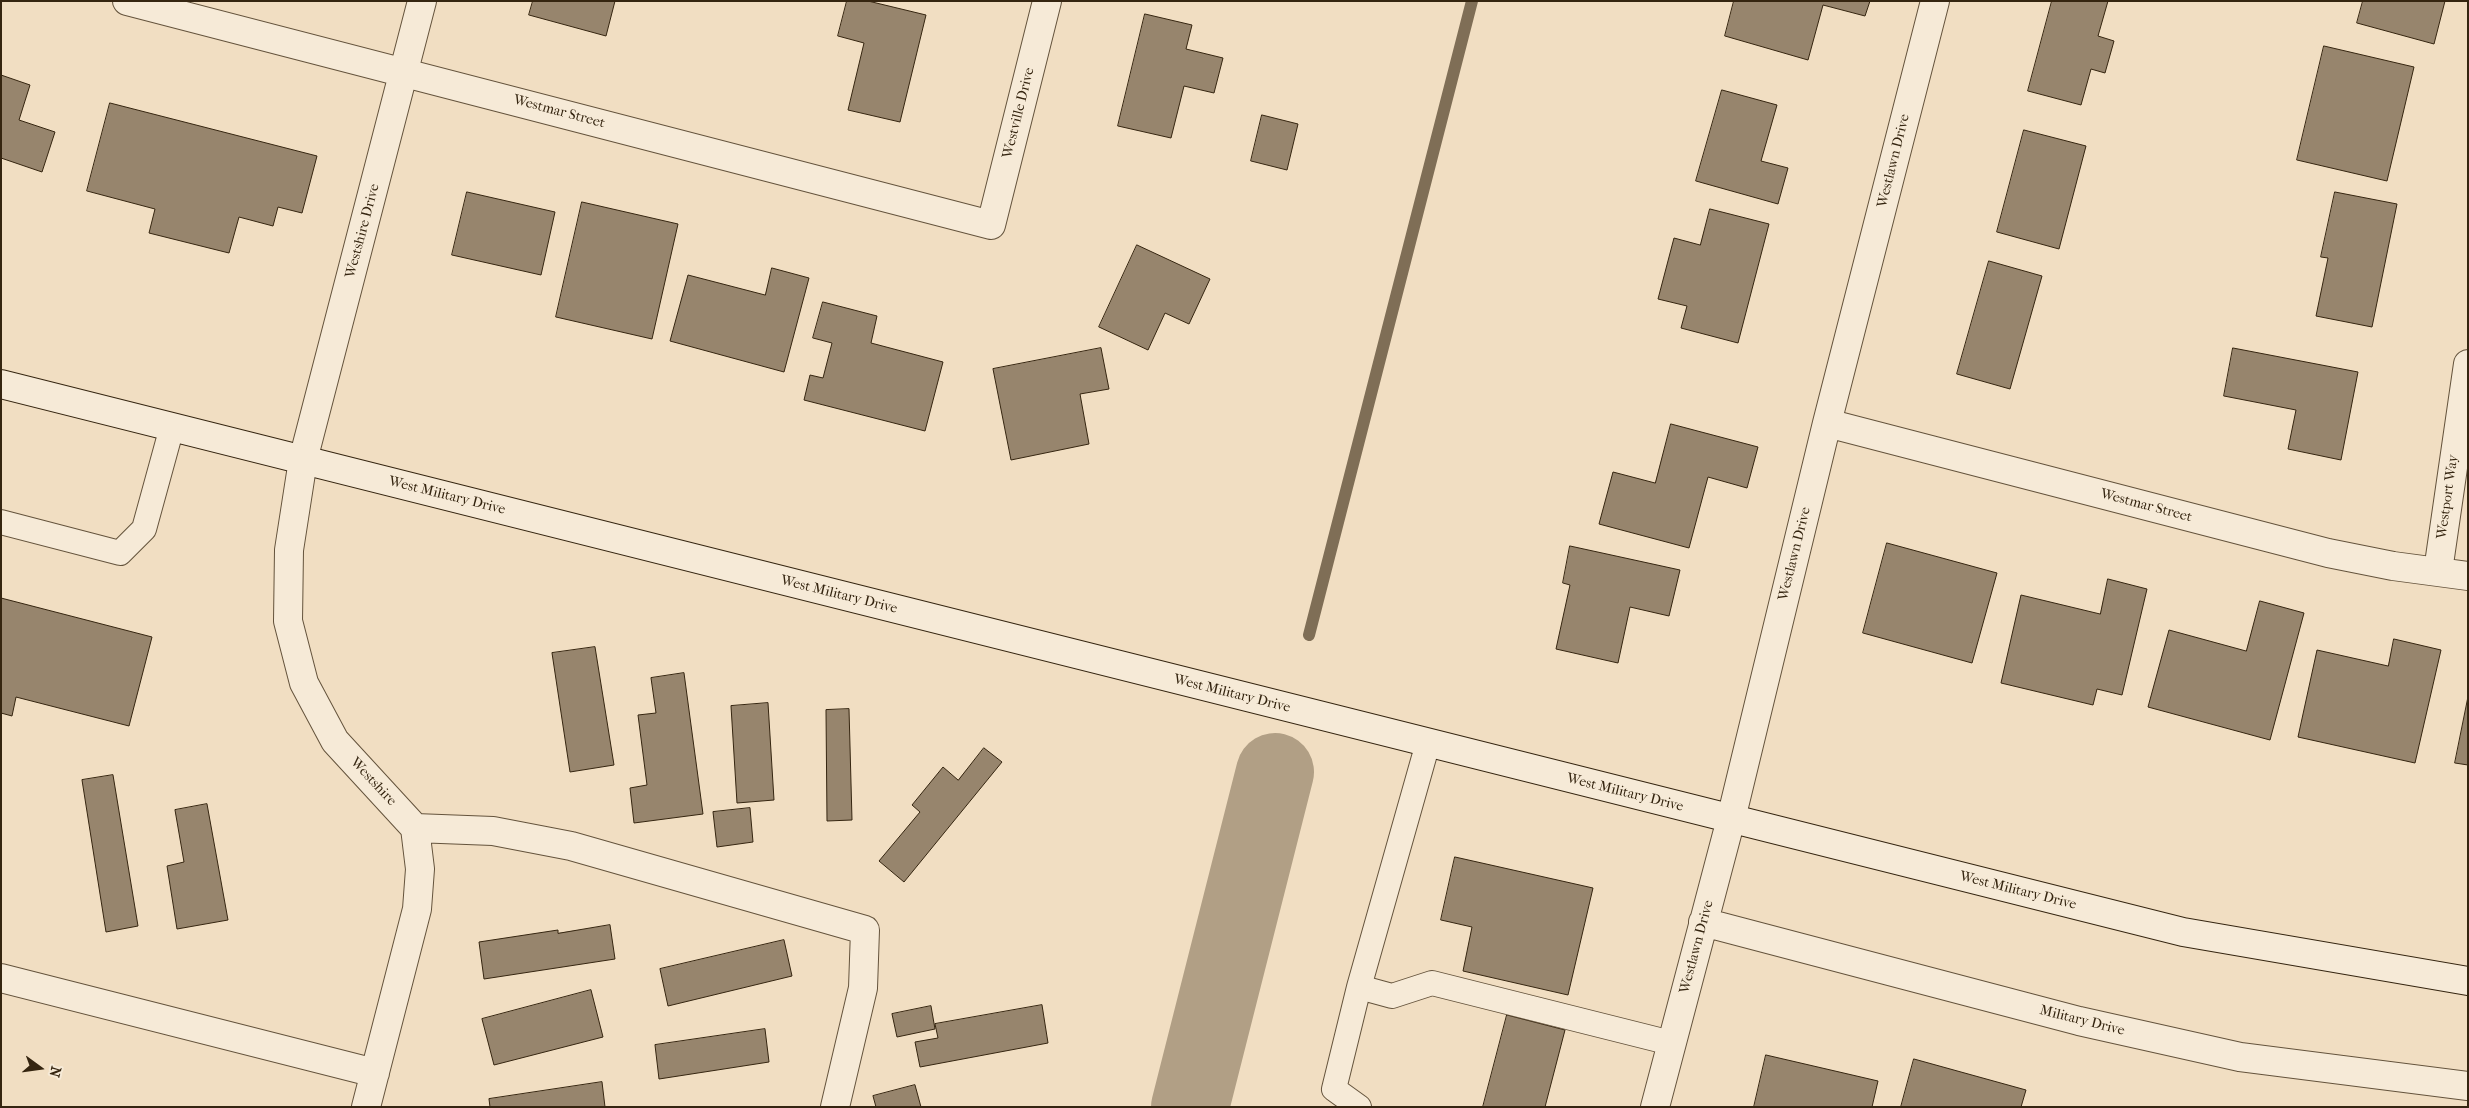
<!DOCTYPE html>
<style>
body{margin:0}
#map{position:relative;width:2469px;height:1108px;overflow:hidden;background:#f1dec2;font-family:"IM FELL French Canon",serif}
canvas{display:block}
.frame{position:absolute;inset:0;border:2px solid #352510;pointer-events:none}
.north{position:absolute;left:15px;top:1043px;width:50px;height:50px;-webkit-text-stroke:4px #f6ead7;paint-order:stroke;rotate:104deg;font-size:14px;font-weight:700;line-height:20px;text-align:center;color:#352510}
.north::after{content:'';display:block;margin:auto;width:18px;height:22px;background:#352510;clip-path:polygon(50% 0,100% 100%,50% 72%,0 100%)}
</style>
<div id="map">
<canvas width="2469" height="1108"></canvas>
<div class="frame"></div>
<div class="north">N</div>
</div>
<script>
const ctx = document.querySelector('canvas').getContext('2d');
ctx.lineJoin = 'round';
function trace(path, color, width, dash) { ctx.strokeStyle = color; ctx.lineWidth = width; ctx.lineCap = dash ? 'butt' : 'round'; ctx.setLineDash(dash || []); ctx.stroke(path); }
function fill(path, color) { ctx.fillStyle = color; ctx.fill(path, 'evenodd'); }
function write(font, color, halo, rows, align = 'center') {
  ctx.font = font + ' "IM FELL French Canon",serif'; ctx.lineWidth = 4.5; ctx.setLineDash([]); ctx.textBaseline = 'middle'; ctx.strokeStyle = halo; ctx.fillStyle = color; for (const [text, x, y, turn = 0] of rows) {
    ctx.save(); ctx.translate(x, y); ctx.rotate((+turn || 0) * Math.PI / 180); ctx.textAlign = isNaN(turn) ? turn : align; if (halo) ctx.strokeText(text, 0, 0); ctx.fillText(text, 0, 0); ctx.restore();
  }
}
trace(new Path2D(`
 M1309,635L1472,1`), '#7f6e56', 12);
trace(new Path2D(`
 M1190,1107L1275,772`), '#b19f85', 78);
const building = new Path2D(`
 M533,1H615L606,36L529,15Z
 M847,1H868L926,15L900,122L848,110L864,43L838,36Z
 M1734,1H1870L1865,16L1823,5L1808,60L1725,36Z
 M2052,1H2108L2098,36L2114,41L2105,73L2091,69L2081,105L2028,91Z
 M2363,1H2445L2434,44L2357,23Z
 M1145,14L1192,25L1186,49L1223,58L1214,93L1184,86L1171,138L1118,126Z
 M2324,46L2414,67L2387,181L2297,160Z
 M1,75L30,85L19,120L55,132L42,172L1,158Z
 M1722,90L1777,105L1761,161L1788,168L1778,204L1696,181Z
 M110,103L317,156L302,213L278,207L273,226L239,217L229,253L149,233L155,209L87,191Z
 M1262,115L1298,124L1287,170L1251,161Z
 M2024,130L2086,146L2059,249L1997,232Z
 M467,192L555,212L541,275L452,255Z
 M2335,192L2397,204L2372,327L2316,316L2328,258L2321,257Z
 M582,202L678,224L652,339L556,317Z
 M1710,209L1769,224L1738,343L1681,328L1687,306L1658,299L1674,238L1700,245Z
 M1137,245L1210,279L1189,324L1165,313L1148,350L1099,327Z
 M1989,261L2042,276L2010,389L1957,374Z
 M772,268L809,278L784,372L670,341L688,275L765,295Z
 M823,302L877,316L871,343L943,362L925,431L804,400L810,375L823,378L832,343L813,338Z
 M1101,348L1109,389L1080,394L1089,444L1011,460L993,369Z
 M2233,348L2358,372L2341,460L2288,449L2296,410L2224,396Z
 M1671,424L1758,447L1747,488L1708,477L1689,548L1599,524L1613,472L1655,483Z
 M1887,543L1997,573L1972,663L1863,633Z
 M1570,546L1680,570L1669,616L1630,607L1618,663L1556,649L1570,585L1563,583Z
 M2108,579L2147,589L2122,695L2097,689L2093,705L2001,683L2021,595L2100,614Z
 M1,598L152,637L129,726L16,697L12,716L1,713Z
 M2260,601L2304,613L2270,740L2148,707L2169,630L2246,651Z
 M2394,639L2441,650L2415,763L2298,737L2317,650L2388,666Z
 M595,647L614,765L570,772L552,653Z
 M684,673L703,814L634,823L630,788L647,785L638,715L656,713L651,678Z
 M2468,697V765L2455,763Z
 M768,703L774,800L737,803L731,706Z
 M849,709L852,820L827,821L826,710Z
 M984,748L1002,762L904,882L879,861L920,812L912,805L943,767L958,780Z
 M113,775L138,926L106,932L82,780Z
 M207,804L228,920L177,929L167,866L184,862L175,810Z
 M750,808L753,842L717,847L713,812Z
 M1455,857L1593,888L1568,995L1463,971L1472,927L1441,920Z
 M610,925L615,959L484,979L479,942L558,930V933Z
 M784,940L792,976L668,1006L660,969Z
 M591,990L603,1037L494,1065L482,1019Z
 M1042,1005L1048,1043L920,1067L915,1042L938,1038L935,1024Z
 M931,1006L935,1029L897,1037L892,1014Z
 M1507,1015L1565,1030L1545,1107H1483Z
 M765,1029L769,1062L659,1079L655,1045Z
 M1766,1055L1878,1081L1872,1107H1754Z
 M1914,1059L2026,1090L2021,1107H1901Z
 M602,1082L605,1107H490L489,1099Z
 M915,1085L921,1107H876L873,1096Z`);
fill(building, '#97856d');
trace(building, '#352510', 1);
const lane = new Path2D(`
 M1,522L120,553L144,529L172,427
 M1428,743L1359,987L1392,996L1432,983L1671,1043
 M1359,1107L1334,1089L1359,987`);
const street = new Path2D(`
 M127,1L991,225L1047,1
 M1827,423L2328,553L2393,566L2468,576
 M2438,571L2468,364
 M415,828L493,831L571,846L865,930L863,988L835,1107
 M1703,922L2079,1021L2240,1057L2468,1086
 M1,978L375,1073
 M366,1107L417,909L420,869L415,828L335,741L304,683L288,621L289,550L303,460L422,1
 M1655,1107L1731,819L1827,423L1935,1`);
const secondary = new Path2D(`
 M1,384L2183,932L2468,981`);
trace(lane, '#64533c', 26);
trace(street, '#64533c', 30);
trace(secondary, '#352510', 30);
trace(lane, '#f6ead7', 24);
trace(street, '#f6ead7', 28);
trace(secondary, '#f6ead7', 28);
write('14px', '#352510', '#f6ead7', [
 ["Westmar Street",559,112,15],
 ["Westville Drive",1019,113,-76],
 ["Westlawn Drive",1894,161,-76],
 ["Westshire Drive",363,231,-75],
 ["West Military Drive",447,496,14],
 ["Westport Way",2448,497,-82],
 ["Westmar Street",2146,506,15],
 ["Westlawn Drive",1795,554,-76],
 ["West Military Drive",839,595,14],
 ["West Military Drive",1232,694,14],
 ["Westshire",373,782,47],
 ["West Military Drive",1625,793,14],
 ["West Military Drive",2018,891,14],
 ["Westlawn Drive",1697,947,-75],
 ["Military Drive",2082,1021,14]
]);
</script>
